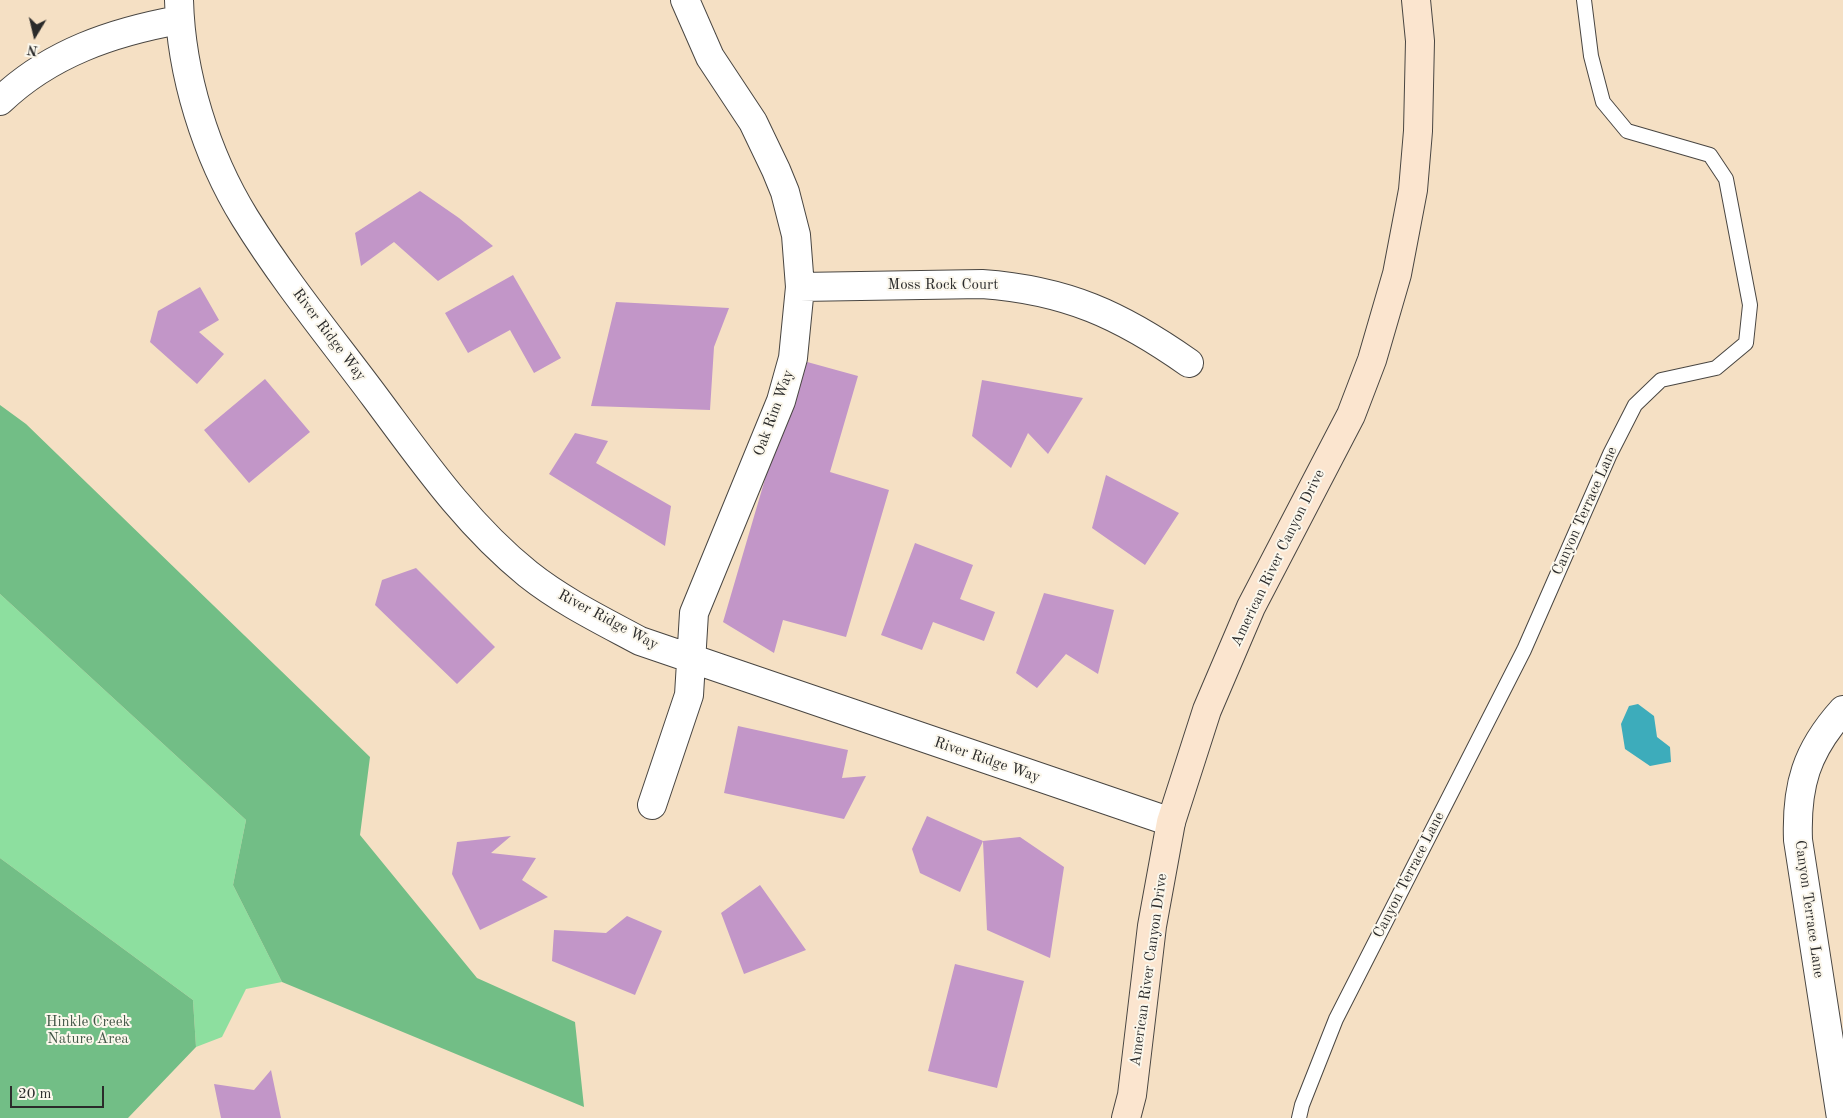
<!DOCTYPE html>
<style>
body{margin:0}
#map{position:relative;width:1843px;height:1118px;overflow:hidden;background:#f5e0c4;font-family:"Old Standard TT",serif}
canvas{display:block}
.north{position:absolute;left:10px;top:10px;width:50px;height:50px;-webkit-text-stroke:4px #fbf7ec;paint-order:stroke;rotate:189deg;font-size:14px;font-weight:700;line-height:20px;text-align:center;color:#2b2b2b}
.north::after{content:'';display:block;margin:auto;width:18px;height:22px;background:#2b2b2b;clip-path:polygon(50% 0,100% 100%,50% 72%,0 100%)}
.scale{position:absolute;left:10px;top:1086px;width:94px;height:22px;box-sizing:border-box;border:2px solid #2b2b2b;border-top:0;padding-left:6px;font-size:15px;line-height:18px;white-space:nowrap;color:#2b2b2b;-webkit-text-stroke:4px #fbf7ec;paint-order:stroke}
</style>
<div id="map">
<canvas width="1843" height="1118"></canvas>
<div class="north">N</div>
<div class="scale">20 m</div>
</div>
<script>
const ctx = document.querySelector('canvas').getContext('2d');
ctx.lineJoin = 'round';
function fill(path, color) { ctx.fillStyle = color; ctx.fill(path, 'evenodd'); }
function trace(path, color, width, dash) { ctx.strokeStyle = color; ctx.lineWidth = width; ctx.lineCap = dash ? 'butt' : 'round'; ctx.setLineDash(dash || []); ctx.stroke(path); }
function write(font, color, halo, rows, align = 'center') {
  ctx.font = font + ' "Old Standard TT",serif'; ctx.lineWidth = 4; ctx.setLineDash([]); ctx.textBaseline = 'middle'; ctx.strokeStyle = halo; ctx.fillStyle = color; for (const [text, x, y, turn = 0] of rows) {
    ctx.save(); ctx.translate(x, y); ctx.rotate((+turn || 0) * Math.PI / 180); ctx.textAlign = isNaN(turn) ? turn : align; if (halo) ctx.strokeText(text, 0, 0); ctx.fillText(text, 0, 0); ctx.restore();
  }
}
fill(new Path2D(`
 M0,594L246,820L233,885L282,982L246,989L222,1037L196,1047L193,1000L0,858Z`), '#8ddf9f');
fill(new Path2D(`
 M0,405L26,424L370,757L360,835L477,978L575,1022L584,1107L282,982L233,885L246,820L0,594Z
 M0,858L193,1000L196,1047L128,1118H0Z`), '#72be86');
fill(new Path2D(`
 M1638,704L1654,716L1657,737L1670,747L1671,762L1650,766L1625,749L1621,724L1629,706Z`), '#3dacbb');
fill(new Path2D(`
 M420,191L459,218L493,246L438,281L394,242L361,266L355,233Z
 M513,275L561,358L534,373L510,330L468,353L445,313Z
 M200,287L219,320L199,332L224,354L197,384L150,342L158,311Z
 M616,302L729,308L714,347L710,410L591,406Z
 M800,360L858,376L830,472L889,490L846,637L783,620L774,653L723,622Z
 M265,379L310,432L249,483L204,430Z
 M982,380L1083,398L1048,454L1028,433L1011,468L972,436Z
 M575,433L608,441L596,463L671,506L665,546L549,474Z
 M1106,475L1179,513L1145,565L1092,528Z
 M915,543L973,565L960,599L995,612L984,641L933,622L922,650L881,635Z
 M416,568L495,647L457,684L375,605L382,580Z
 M1044,593L1114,610L1098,674L1066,654L1037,688L1016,673Z
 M738,726L848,750L842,778L866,776L844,819L724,793Z
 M927,816L983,841L960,892L920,873L912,849Z
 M511,836L491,853L536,858L522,880L548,897L480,930L452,874L457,842Z
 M1020,837L1064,867L1050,958L987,930L983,841Z
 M760,885L806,950L744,974L721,913Z
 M627,916L662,931L635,995L552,961L554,930L606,933Z
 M955,964L1024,981L997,1088L928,1071Z
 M271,1070L281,1118H221L214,1084L254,1090Z`), '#c296c8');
const lane = new Path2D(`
 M1299,1118L1302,1105L1336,1019L1524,650L1610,454L1635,405L1661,380L1716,368L1746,343L1750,305L1726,179L1710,155L1627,131L1603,102L1591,56L1584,0`);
const street = new Path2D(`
 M179,0C181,74 206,155 245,218C284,281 331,338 375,397C422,460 466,524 528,574C562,601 601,620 640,641L1171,822
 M0,101C50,53 113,32 179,20
 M800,287L982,284C1066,290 1121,315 1189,363
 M652,805L689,695L694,613L781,401L793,358L800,287L796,235L785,192L776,170L753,122L710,57L685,0
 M1841,1118L1798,840C1796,786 1806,751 1843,710`);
const secondary = new Path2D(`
 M1126,1118L1132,1095L1152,926L1171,822L1207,710L1251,607L1351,415L1372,360L1397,274L1413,190L1418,131L1420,41L1416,0`);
trace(lane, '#494642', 16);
trace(street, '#494642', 30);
trace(secondary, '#494642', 30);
trace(lane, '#fff', 14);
trace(street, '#fff', 28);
trace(secondary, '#fbe5cf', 28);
write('15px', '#2b2b2b', '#fbf7ec', [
 ["Moss Rock Court",943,285],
 ["River Ridge Way",329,335,53],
 ["Oak Rim Way",774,413,-70],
 ["Canyon Terrace Lane",1585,511,-66],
 ["American River Canyon Drive",1278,558,-64],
 ["River Ridge Way",608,620,28],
 ["River Ridge Way",987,760,19],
 ["Canyon Terrace Lane",1409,875,-63],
 ["Canyon Terrace Lane",1809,909,82],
 ["American River Canyon Drive",1149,970,-82]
]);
write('15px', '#445848', '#fbf7ec', [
 ["Hinkle Creek",88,1022],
 ["Nature Area",88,1039]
]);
</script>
